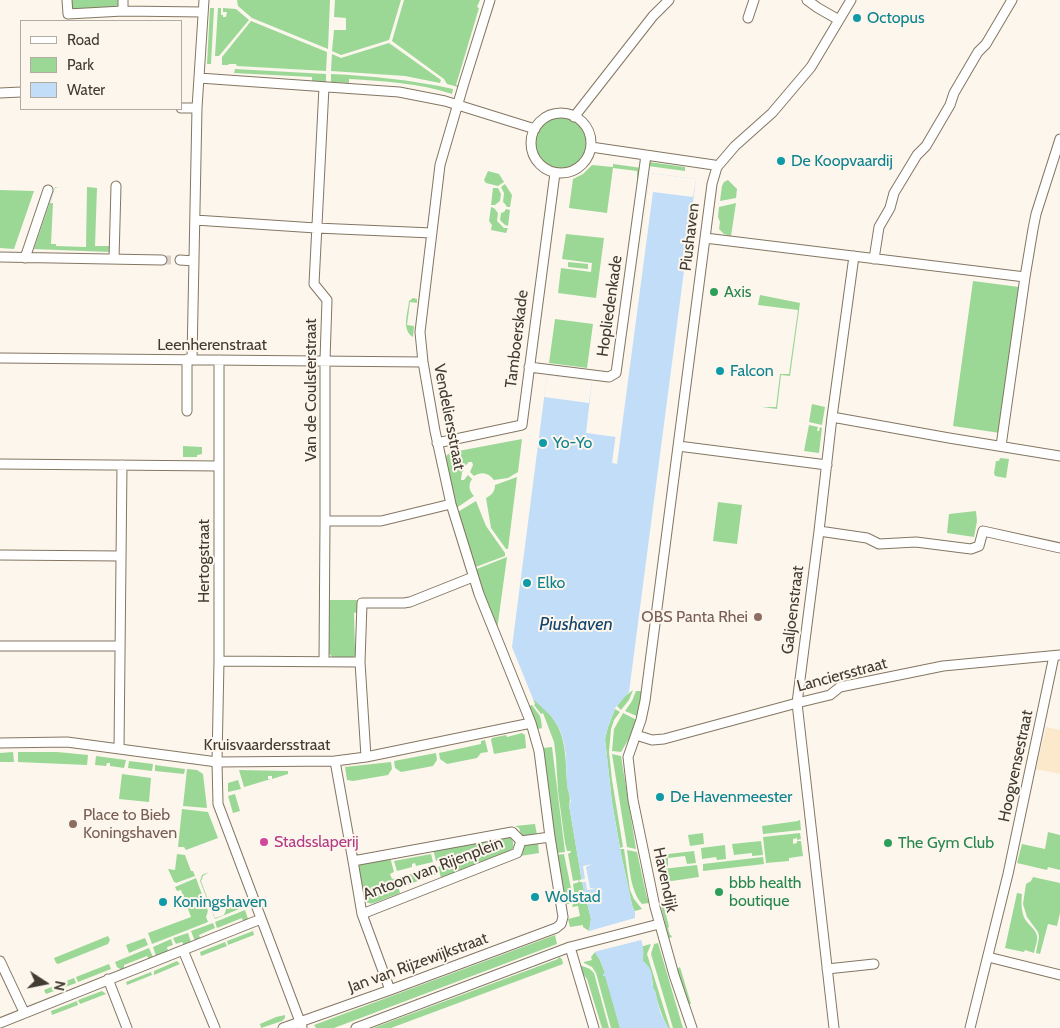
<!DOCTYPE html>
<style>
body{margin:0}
#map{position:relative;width:1060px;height:1028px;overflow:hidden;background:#fcf6ed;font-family:Cabin,sans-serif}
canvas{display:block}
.legend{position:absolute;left:20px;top:20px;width:162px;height:90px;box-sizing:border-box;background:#fcf6ed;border:1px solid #b1aba2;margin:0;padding:6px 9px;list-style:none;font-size:15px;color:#413b32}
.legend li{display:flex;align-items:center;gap:10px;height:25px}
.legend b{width:25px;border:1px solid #b1aba2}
.north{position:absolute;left:20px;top:958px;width:50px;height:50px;-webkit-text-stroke:4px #fcf6ed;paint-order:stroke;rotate:101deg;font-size:14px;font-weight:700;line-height:20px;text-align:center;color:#413b32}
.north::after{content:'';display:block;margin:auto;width:18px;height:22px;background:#413b32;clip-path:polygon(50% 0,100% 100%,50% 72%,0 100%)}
</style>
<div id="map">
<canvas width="1060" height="1028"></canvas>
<ul class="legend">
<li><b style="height:6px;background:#fff"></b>Road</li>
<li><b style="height:14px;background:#9bd896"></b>Park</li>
<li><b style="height:14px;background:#c1ddf8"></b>Water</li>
</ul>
<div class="north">N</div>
</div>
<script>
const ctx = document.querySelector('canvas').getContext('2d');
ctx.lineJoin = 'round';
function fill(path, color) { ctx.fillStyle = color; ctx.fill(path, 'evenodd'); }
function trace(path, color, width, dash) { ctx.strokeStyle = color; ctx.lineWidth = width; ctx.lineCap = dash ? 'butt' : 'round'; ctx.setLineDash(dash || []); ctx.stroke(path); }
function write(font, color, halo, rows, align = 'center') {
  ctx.font = font + ' Cabin,sans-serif'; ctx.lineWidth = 4; ctx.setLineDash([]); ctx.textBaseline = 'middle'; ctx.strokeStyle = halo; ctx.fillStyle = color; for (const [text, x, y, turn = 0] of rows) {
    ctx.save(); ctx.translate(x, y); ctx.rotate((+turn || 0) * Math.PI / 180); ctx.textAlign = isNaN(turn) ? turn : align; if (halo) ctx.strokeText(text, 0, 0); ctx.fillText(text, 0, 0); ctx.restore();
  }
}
fill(new Path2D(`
 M1046,727L1060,730V774L1036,769Z`), '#fce8ca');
fill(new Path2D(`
 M71,0H120V10L72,11Z
 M237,0H330L328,49L252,18L238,6Z
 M335,0H401L389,40L341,55L332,51L334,30H346V18L334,17Z
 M404,0H480L477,7L479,8L456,85H458V87L447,84L444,79L392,41Z
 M210,8H214L211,64H207Z
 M218,8H221V15H223V17H226L227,12H223V8L236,9L249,20L219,56H215Z
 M251,21L327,52L326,71L237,66L236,64H229L228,65H222V57Z
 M389,43L441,80L440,83L405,76L331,71L332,54L341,58Z
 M235,69L326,74V82L312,81V77L234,73Z
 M331,74C373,76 412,80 453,89L452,94C419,83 384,81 349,79V83L331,82Z
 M563,117C599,123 590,175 556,170C526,165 525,120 563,117Z
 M649,162L685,167V171L648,166Z
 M613,164L642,168L639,179H637V171L613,168L607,213L569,208L573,179L583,174L592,165L613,167Z
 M488,171L499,174L504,182L498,186L486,183L484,180Z
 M728,180L737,189L736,198L720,201L722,186L724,182Z
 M505,184L512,195L510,207H507L505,204L503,202L504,193L501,187Z
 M55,187H58L55,188L50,203H53L51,244H56V246L86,247L87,187L97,188L95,246H110V252L34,249Z
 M493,188H498L501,194L500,201L495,205H491Z
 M0,190L34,191L14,249L0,248Z
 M736,203L731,236L724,234L719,229L720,222L718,217L719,207Z
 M491,207L494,208L498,213L497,221L504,228H508L506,233L491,230L492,225L489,221Z
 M506,209L510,210L508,226L505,225L500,220L501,213L504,212Z
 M566,234L604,238L596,298L558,293L561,268L591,272L592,263L562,259Z
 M568,262L588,264V269L568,267Z
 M973,281L1019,287L1000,433L953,426Z
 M760,295L800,303L790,376L781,375L777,409L762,407H776L780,374H789L798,310L758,305Z
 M413,298L417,299V303L410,302L407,325L414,326L413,337C401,330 408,313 409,301Z
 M555,319L593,324L587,368L549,363Z
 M812,404L825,407L822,425L809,422Z
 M809,425L818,427L817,431H819L820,427L822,428L819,453L804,451Z
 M522,439L518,472L508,478L494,480C489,473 482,471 474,476L470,472L473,465L472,462H469L465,466L453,452Z
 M183,446L202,447V454L197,455V457H183Z
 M451,452L464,470L462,472L461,480H464L468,475L472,479C468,485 469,491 474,496L455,509L445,459L447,455Z
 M1000,458L1009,459L1006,478L995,476L994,473L996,461H999Z
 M517,477L508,549H506L491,528L486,498C492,495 495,491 495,485Z
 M476,501L486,526L505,553V556L473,568L456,513Z
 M718,502L742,505L737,544L713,541Z
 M976,511L977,521L974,537L947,533L949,514Z
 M507,557L497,630L474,570Z
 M328,600H359L358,612L354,613L355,649L358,650C355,662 344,658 333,658L328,652Z
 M633,690L629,700L621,710L617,706L624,697Z
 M636,691H643L639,717L625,711L632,701Z
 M533,699C566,723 565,745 567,782C567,791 572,797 569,805L582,882L591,919L589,931L583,927V925L570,927L568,919L580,916L578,906L572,907L575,898L573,884L579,882L578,880L573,881L568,854L571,852V851H567L565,843L558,791L556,758L554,742L543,713L541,714L534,705L535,704Z
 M532,705L540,716L541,720L542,728L538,729L529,706Z
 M615,709L620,712L614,720L611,729L609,752L612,780L623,847L620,848L612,802L605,739L608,727Z
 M623,713L637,720L630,737L621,752L612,751L614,729Z
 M522,733L525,735L526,748L494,754L491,740L492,738L506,735L507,737Z
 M485,740L488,752L481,753L477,758L447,764L440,759L439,753L481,744V741Z
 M552,747L565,852L556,853L543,748Z
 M13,752L14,762H0V753Z
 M18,752H57L88,755L87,765L18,762Z
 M436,753L437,760L433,766L401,772L395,768L394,761Z
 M612,754L621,756L636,849L627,847Z
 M96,756L126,760L124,768L110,766V763H107L106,766L95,765Z
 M129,761L153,764L152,771L128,768Z
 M391,762L392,769L388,775L353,781L347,780L345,767Z
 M155,765L185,769L184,774L155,771Z
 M187,769L197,770L203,774L207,808L183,806Z
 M239,770L288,771V774L272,779V776H268V779H271L244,787Z
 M122,774L151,778L149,802L119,799Z
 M238,780L241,789L228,792V783Z
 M235,794L240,811L233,813L228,796Z
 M182,809L208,812L218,838L186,850L184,847H178Z
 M799,820H800L801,830L763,834L762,826L798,821Z
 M535,824L537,835L523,836L521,834L519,828L515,826Z
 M1048,832L1060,835V870L1048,867L1047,870L1017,863L1022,844L1045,849Z
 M703,833L704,844L690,846L688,835Z
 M800,833L801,839L797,840V838L793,839V844L797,843V841H801L803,856L789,858V861L766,863L763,837Z
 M506,836C513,838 514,842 513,848L508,853L441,878L438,867L442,865L440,860L436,861L433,849Z
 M761,841L763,855L752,856V853L734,855L732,844Z
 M538,843L539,853L520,856L523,853V848L524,845Z
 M725,845L726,859L717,860L716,857L702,859L701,848Z
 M620,849H624L630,890L634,899L642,909L635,911V912L632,905Z
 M627,850L637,852L647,898L648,899L649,903L642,904C630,890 630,869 627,850Z
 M694,851L696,863L687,864L685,856L668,858V866L662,867L660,855Z
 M177,854L185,855L191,871H193L195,876L176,883L175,882H174L168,869L175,870Z
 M431,854L433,862L416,866L415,863L412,864V867L397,871L394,861Z
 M564,854L573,898L570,904H566L564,898L556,855Z
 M390,857L394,872L390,874L392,879L396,878L400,893L374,903C370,904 367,903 364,900L358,868L360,864Z
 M763,857L764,864L703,871V864Z
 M697,865L699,877L665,882L663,869Z
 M434,867L437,874L402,887L399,877L414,873L415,876L419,875L418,872Z
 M209,872L203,876L201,881L215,918L224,915L226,910L224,905L228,904L229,905L236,902L238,905L242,903L244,907L215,919L200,881L202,875Z
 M1033,877L1060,883V913L1057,926L1048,924L1040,954L1036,953L1039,937L1038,932L1027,917L1023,904L1026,884L1031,881Z
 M196,878L208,911L206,917L208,922L152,944L148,933L191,917L181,890L177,891L175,887Z
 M1017,893L1022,894C1021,903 1021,915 1027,922C1031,927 1036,930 1037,936C1038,941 1035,947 1034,953L1025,950L1024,952L1005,948Z
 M663,902L669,927L668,928L670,935H671L672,937L669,938L660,903Z
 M245,910L248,919L243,921L242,918L217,928L215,922Z
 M213,923L215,928L199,935L200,938L195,941L191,931Z
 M253,931L254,935L228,945L227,941Z
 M188,933L191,942L184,945L182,942L176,944L173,938Z
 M555,935L557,944L334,1028H316L314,1025Z
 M108,936L110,940L108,944L58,964L56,963L54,958Z
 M145,938L148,945L129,953L126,945Z
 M171,939L173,945L167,947L168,951L156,956L153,947Z
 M225,942L227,946L201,956L200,952Z
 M658,943L683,1028H673L651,954L654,944Z
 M651,944L647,954L670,1028H668C662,1016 658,1005 655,991L653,989C653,979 651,968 643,961V946Z
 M149,948L153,957L149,959L147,956L124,965V968L122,970L117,967L115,962Z
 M595,952L600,960L605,973L620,1028H611L596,973L592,967L584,963V962L592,960L591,957Z
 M559,957L562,959L563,964L391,1028H373L558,959Z
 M177,961L180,964L154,975V971Z
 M109,964L111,969L78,982L76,977Z
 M580,965L590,969L594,973L609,1028H602L587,979L583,974Z
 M680,967L691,1004H688L677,969Z
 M151,972L152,975L127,985L126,982Z
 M74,978L76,983L46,994L44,990Z
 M102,991L106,994L80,1004L78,1000Z
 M77,1001L78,1005L52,1015L51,1011Z
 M285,1015V1018L282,1021L261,1028L260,1024L276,1017Z`), '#9bd896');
fill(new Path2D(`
 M650,173L696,179L629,692L615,708L608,727L605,739L612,802L620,849L632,905C639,922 645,943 643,961C657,972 649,981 655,991L660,1012L668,1028H620L605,976H603V974L605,973L600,960L595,952L589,931L591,919L582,882L569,805L571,801L567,786L566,755L564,743L560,730L552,717L533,699L512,647L547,375L592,381L586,433L616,437Z`), '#c1ddf8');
fill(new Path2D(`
 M650,173L696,179L693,197L653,192L617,464L612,463Z
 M547,375L592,381L589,403L544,397Z
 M592,864L586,867L590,888L596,889L587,890L586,882H580L579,880L585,879L583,866Z
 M635,911H637L646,945L643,946L641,940L594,952L593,954L588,931L586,929L589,931L635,918Z`), '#fcf6ed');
trace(new Path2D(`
 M162,260H180`), '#d7d1c8', 9, [9, 4.5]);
const minor = new Path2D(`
 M67,0L68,14L123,11V0
 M807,0L818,8L839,20
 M123,11L203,12
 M748,18L754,0
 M199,78L399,92L445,101L535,129
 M0,93L21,92
 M181,108H197
 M531 143a30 30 0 1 1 60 0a30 30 0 1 1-60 0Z
 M574,117L653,16L669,0
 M591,147L714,165L717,167
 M195,220L316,228L432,233
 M705,238L1025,277
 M0,257L162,260
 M25,258L48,190
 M114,259L116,186
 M874,259L879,227L890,208L894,193L917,155L926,146L950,105L954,93L978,52L986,44L1012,0
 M180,260L194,261
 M0,358L423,362
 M192,359L197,108L204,0
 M219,360V661L217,762L218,804L302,1027
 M529,367L609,377L616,373L646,155
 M187,411V359
 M832,417L949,438L1060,456
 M437,443L522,425L555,173
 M678,446L827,465
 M1001,446L1025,277L1033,229L1036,214L1060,139
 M0,464L219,466
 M325,521H381L451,504
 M819,531L867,538L879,544L916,542L971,549L979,546L983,531L1060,548
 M0,555L121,556
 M0,646H120
 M219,661L360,662
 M324,661L325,521V360L327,300L314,284L324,87
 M636,735L652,740L664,739L797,703L830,695L840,687L943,666L1060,655
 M0,743L67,742L217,762L335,761L366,757L531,723
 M119,749L122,465
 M366,757L360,662L362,603H404L410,602L473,577
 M335,761L353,861
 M521,841L550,837
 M362,914L517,853L521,841L512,832L353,861L362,914L390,990
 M570,947L594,1028
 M183,950L215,1028
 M988,957L1060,975
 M0,961L24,1012
 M827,969L874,964
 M108,979L127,1028
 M0,1023L261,919
 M283,1028L390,990L556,928L561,924L563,917L550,837L539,751L531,723L479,594L451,504L435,431L423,362L420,332L440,165L464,83L490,0
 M356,1028L570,947L659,924
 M692,1028L674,975L655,907L633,800L628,757L641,720L645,701L712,184L717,167L735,146L772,113L811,67L851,0
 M834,1028L797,703L819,531L832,417L854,256
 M970,1028L1008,874L1054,656`);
trace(minor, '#847662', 11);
trace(minor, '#fff', 9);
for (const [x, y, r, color] of [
 [857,18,5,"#0f9aa8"],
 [781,161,5,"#0f9aa8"],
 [714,292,5,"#2e9e5b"],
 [720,371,5,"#0f9aa8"],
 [543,443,5,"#0f9aa8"],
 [527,583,5,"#0f9aa8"],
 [758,617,5,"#8d6e63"],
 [660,797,5,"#0f9aa8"],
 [73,824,5,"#8d6e63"],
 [264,842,5,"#d1479c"],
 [888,843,5,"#2e9e5b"],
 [719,892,5,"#2e9e5b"],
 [535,897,5,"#0f9aa8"],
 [163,902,5,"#0f9aa8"]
]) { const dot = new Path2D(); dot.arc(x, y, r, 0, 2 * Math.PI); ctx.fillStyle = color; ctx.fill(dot); trace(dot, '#fcf6ed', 2); }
write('16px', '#0d838f', '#fcf6ed', [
 ["Octopus",867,18],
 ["De Koopvaardij",791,161],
 ["Falcon",730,371],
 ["Yo-Yo",553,443],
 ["Elko",537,583],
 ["De Havenmeester",670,797],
 ["Wolstad",545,897],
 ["Koningshaven",173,902]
], 'left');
write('16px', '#413b32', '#fcf6ed', [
 ["Piushaven",690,237,-83],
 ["Hopliedenkade",610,306,-82],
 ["Tamboerskade",517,339,-83],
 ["Leenherenstraat",212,345],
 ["Van de Coulsterstraat",311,390,-90],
 ["Vendeliersstraat",449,417,79],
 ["Hertogstraat",204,561,-90],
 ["Galjoenstraat",793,610,-83],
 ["Lanciersstraat",842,675,-15],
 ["Kruisvaardersstraat",267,745],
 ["Hoogvensestraat",1016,766,-78],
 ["Antoon van Rijenplein",433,869,-21],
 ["Havendijk",665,880,78],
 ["Jan van Rijzewijkstraat",418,963,-20]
]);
write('16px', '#27864d', '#fcf6ed', [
 ["Axis",724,292],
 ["The Gym Club",898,843],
 ["bbb health",729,883],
 ["boutique",729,901]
], 'left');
write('16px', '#785e54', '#fcf6ed', [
 ["OBS Panta Rhei",748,617],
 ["Place to Bieb",83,815,"left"],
 ["Koningshaven",83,833,"left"]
], 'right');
write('16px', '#b23c85', '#fcf6ed', [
 ["Stadsslaperij",274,842]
], 'left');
write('italic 18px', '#10446e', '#fcf6ed', [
 ["Piushaven",576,625]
]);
</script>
